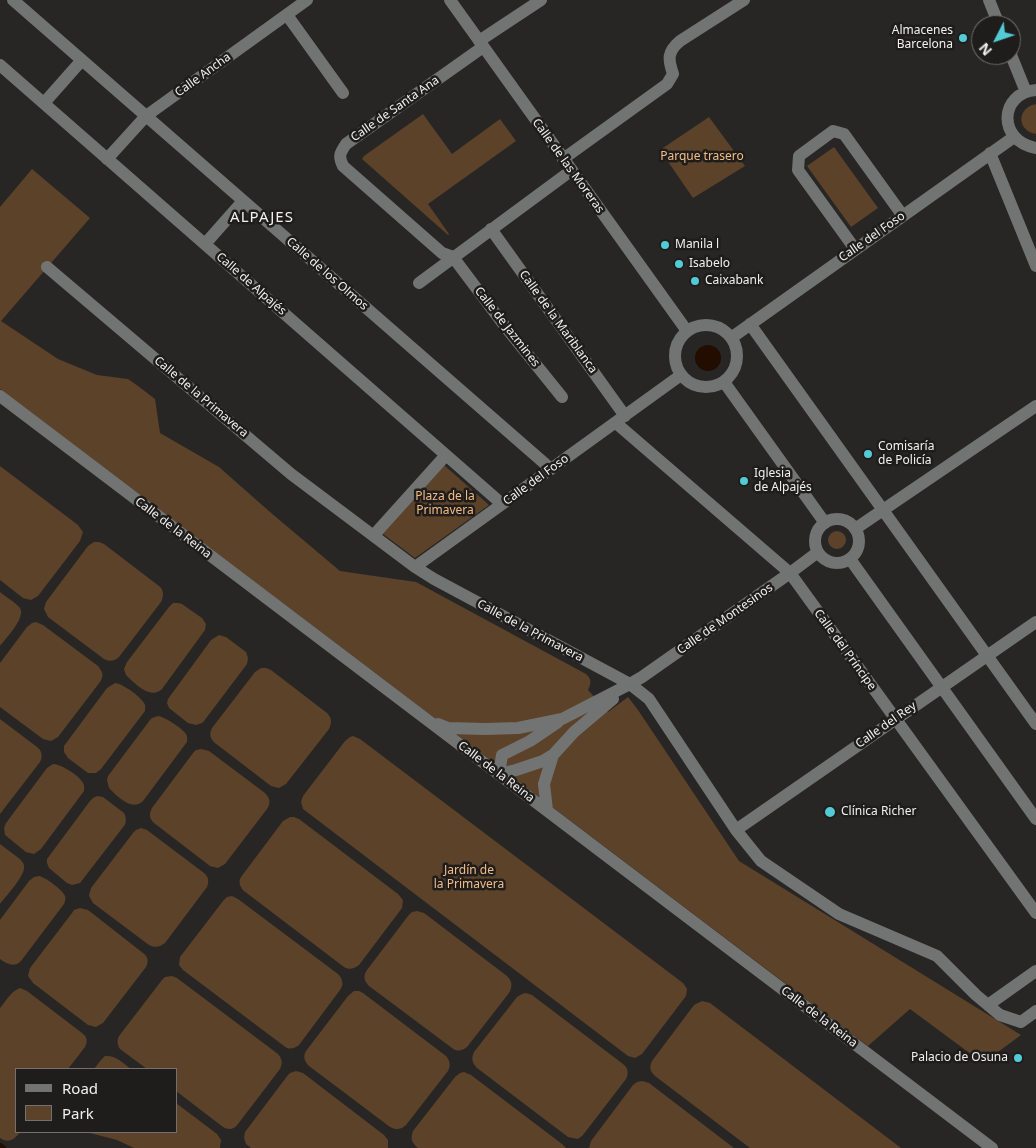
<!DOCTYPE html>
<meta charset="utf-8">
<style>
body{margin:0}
#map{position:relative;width:1036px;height:1148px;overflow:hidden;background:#282625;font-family:"Noto Sans",sans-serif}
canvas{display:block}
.legend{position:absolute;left:15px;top:1068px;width:162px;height:65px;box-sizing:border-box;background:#1f1d1b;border:1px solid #737170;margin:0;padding:6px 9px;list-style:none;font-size:15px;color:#f1f0ef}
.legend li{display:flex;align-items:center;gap:10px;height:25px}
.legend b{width:25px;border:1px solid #737170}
.north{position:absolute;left:971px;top:15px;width:50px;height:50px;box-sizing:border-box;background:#1f1d1b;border:1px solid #737170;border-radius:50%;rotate:229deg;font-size:14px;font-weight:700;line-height:20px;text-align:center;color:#f1f0ef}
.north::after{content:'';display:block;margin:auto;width:18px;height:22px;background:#52cbd7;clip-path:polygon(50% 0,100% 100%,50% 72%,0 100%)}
</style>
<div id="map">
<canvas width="1036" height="1148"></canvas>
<ul class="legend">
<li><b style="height:6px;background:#727474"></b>Road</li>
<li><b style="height:14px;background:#5b4229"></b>Park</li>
</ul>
<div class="north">N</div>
</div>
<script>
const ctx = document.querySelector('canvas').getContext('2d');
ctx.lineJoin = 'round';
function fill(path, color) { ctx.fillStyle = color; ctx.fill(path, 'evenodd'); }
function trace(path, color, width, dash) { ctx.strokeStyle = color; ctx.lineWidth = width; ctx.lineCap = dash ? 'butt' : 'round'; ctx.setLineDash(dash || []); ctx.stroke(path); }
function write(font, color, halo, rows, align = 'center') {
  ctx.font = font + ' "Noto Sans",sans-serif'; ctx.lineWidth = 5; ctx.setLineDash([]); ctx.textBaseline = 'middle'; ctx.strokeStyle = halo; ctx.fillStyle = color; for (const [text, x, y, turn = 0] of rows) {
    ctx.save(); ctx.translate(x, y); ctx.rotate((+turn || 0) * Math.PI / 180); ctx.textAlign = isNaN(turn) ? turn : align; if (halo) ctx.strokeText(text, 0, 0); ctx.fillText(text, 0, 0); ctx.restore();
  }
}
fill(new Path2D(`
 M1036,104V134C1017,131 1016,108 1036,104Z
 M423,114L452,154L500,119L516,141L428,204L449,234L448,235L362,159L364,156Z
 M709,117L745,166L693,198L660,150Z
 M834,147L878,208L851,227L807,166Z
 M32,169L90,218L1,321L58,359L97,375L128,379L138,386L155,399L160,433L219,467L270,512L340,571L416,582L586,674C592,679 591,684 588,690L608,712L628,697L638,710L739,861L1021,1035L983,1063L910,1009L868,1046L0,389V207Z
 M444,465L489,505L415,558L383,534Z
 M0,466L78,525L83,532L80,541L38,596L31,600L23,598L0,580Z
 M828 540a9 9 0 1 1 18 0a9 9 0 1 1-18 0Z
 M94,542H99L104,544L159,586C164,590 164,596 161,602L119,657C115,661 110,662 104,659L48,617L44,609L46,602L88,546Z
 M0,592C6,597 15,602 20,608C26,618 6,638 0,646Z
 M173,603H178L182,604L202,618L206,624L205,630L162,689C151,700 135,684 126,675L124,669L127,662L169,607Z
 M36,622L43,625L98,666C103,672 104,676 100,682L58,737L51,741L43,739L0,707V663L27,627L32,623Z
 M219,635L226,637L246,652L248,658L247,664L204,721L202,723L196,725L188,723L169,708L167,703L168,699L211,640Z
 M261,668H266L271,670L327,713C332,718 332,723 329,729L286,784L279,788L271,786L215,743C210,739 209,734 212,728L255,672Z
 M115,683C123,684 140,696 144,703C146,706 145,707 145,711L101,769L96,773H88L68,758L64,752V746L107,688Z
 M158,716C165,717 182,728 186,734C188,738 187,739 187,742L143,801C132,812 117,796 109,788L107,780L108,776L150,720L152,718Z
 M0,719L37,747C42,751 43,756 40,762L0,814Z
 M353,736L360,739L683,983L687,989L686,996L642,1054L635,1058L628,1056L303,809L301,802L303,796L345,741L350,737Z
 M201,749L209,751L265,793C270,798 271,803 267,809L225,864L218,868L210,866L154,823C149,818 149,814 152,808L193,753L196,750Z
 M53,764C61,764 80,776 83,783C85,787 84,788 84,791L41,849L34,854L26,852L5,835L4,828L6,823L47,768Z
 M97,796L103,797L124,813C126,817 127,822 124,826L80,883L72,885L67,883L49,868L47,863V859L90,801L93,798Z
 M290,817H294L299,819L398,894L403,900L402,908L359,965C354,969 349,970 344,967L244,891C240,887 238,882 241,877L283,821Z
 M141,828L147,830L204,873C209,877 209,882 207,887L165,943C160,947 155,948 149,945L93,903L89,896L91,888L133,833L136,830Z
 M0,844L20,859C22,862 24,863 24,866C26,875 6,896 0,904Z
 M39,876C45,877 63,890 65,896C66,899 65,901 64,904L21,961C14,968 7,964 0,959V920L29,881L34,877Z
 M232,896L238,899L338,974C343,979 344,985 340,990L299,1045C294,1049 289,1050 284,1046L183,970L179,965L180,957L223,901L227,897Z
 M80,908L88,910L143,953C148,957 149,961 146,967L103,1023L96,1027L88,1025L33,983L28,976L30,968L72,913L74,910Z
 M417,911L424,913L507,976C512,981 513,986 509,993L467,1047C462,1051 457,1052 452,1048L369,986C364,981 363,976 367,970L408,916L412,912Z
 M172,976L177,978L278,1054C282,1059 283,1063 280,1069L238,1124C234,1130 228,1130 223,1127L176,1091V1069H147L120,1049C117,1044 117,1040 119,1036L162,980L165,977Z
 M20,988L27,991L82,1033C87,1037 88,1041 85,1047L68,1069H16V1132H20C15,1139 9,1144 0,1138V1008C6,1001 10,992 20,988Z
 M354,991H359L363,993L446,1056C450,1061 451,1065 448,1071L406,1125C401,1130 396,1130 390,1127L309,1066C304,1061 303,1056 306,1051L348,996Z
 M526,993L532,995L623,1064C628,1068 629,1073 626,1079L583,1135L578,1139L568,1137L477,1068C472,1063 471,1058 474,1052L517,997L522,994Z
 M702,1001L710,1003L901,1148H750L655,1076C650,1071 649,1067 652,1061L694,1005Z
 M105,1056C116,1055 123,1063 131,1069H94L101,1060Z
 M296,1071L303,1073L384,1135L388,1140V1148H251L246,1144L244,1138L245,1132L288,1075L290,1073Z
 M464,1072L471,1075L562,1144L566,1148H418C412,1143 410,1139 413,1131L455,1077L460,1073Z
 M642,1081L649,1083L734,1148H589L591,1141L633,1085L637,1082Z
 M176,1103L217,1134L221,1140L220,1148H134L117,1140L86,1132H176Z`), '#5b4229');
fill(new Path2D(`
 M695 358a13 13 0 1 1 26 0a13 13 0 1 1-26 0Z`), '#220d00');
trace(new Path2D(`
 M0,1145L4,1148`), '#220d00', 4.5);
trace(new Path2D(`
 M13,0L551,469
 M450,0L687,331
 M989,0L999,25
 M287,15L343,93
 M479,41L541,0
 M483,47L346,144C340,153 338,156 343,166L442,253L453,257L504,325L562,397
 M1011,55L1026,92
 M0,65L502,504
 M1036,90C999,93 997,141 1036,148
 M44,103L82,60
 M990,153L1036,266
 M107,159L146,116L307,0
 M563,159L667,84L673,74C668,59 667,52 680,41L744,0
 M491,229L625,416
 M205,244L243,201
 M855,249L798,170L799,156L833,131L844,134L903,216
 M47,267L291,474L415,567L434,579L630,684L649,699L736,830L761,861L839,914L937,956L976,995L1000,1015L1021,1022L1036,1011
 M419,283L572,170
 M750,324L1036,724
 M675 356a31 31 0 1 1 62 0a31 31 0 1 1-62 0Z
 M731,338L1014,137
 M724,382L825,523
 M0,396L992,1148
 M616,423L790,573L1036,913
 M815 541a22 22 0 1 1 44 0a22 22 0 1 1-44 0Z
 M855,529L1036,406
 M374,535L446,455
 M850,559L1036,819
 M415,567L681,375
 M438,724L448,728L485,729L518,728L562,719L630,684L642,677L790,573L818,552
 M499,774L516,770L543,761L553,755L574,732L613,699
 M499,774L502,755L530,741L558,722
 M547,810L544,784L553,755
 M736,830L1036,622
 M988,1005L1036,971`), '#727474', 12);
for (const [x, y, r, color] of [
 [963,38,5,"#52cbd7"],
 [665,245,5,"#52cbd7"],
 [679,264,5,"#52cbd7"],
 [695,281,5,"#52cbd7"],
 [868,454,5,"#52cbd7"],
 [744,481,5,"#52cbd7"],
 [830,812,6,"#52cbd7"],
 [1018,1058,5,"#52cbd7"]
]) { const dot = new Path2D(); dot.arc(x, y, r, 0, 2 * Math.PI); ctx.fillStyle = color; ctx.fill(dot); trace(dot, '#1f1d1b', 2); }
write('12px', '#f1f0ef', '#1f1d1b', [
 ["Almacenes",953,31,"right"],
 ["Barcelona",953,45,"right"],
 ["Manila l",675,245],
 ["Isabelo",689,264],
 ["Caixabank",705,281],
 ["Comisaría",878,447],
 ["de Policía",878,461],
 ["Iglesia",754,474],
 ["de Alpajés",754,488],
 ["Clínica Richer",841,812],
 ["Palacio de Osuna",1008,1058,"right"]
], 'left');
write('12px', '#f1f0ef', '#1f1d1b', [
 ["Calle Ancha",203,75,-36],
 ["Calle de Santa Ana",395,109,-35],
 ["Calle de las Moreras",568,166,54],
 ["Calle del Foso",872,237,-35],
 ["Calle de los Olmos",327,274,41],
 ["Calle de Alpajés",251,284,41],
 ["Calle de la Mariblanca",558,322,54],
 ["Calle de Jazmines",507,327,52],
 ["Calle de la Primavera",201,397,40],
 ["Calle del Foso",536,480,-36],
 ["Calle de la Reina",173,528,37],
 ["Calle de Montesinos",725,619,-35],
 ["Calle de la Primavera",530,631,28],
 ["Calle del Príncipe",845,650,54],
 ["Calle del Rey",886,725,-35],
 ["Calle de la Reina",496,772,37],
 ["Calle de la Reina",819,1017,37]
]);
write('12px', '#f3bc87', '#1f1d1b', [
 ["Parque trasero",702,157],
 ["Plaza de la",445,497],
 ["Primavera",445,511],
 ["Jardín de",469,871],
 ["la Primavera",469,885]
]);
ctx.letterSpacing = '1px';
write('15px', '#f1f0ef', '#1f1d1b', [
 ["ALPAJES",262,218]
]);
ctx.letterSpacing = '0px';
</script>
